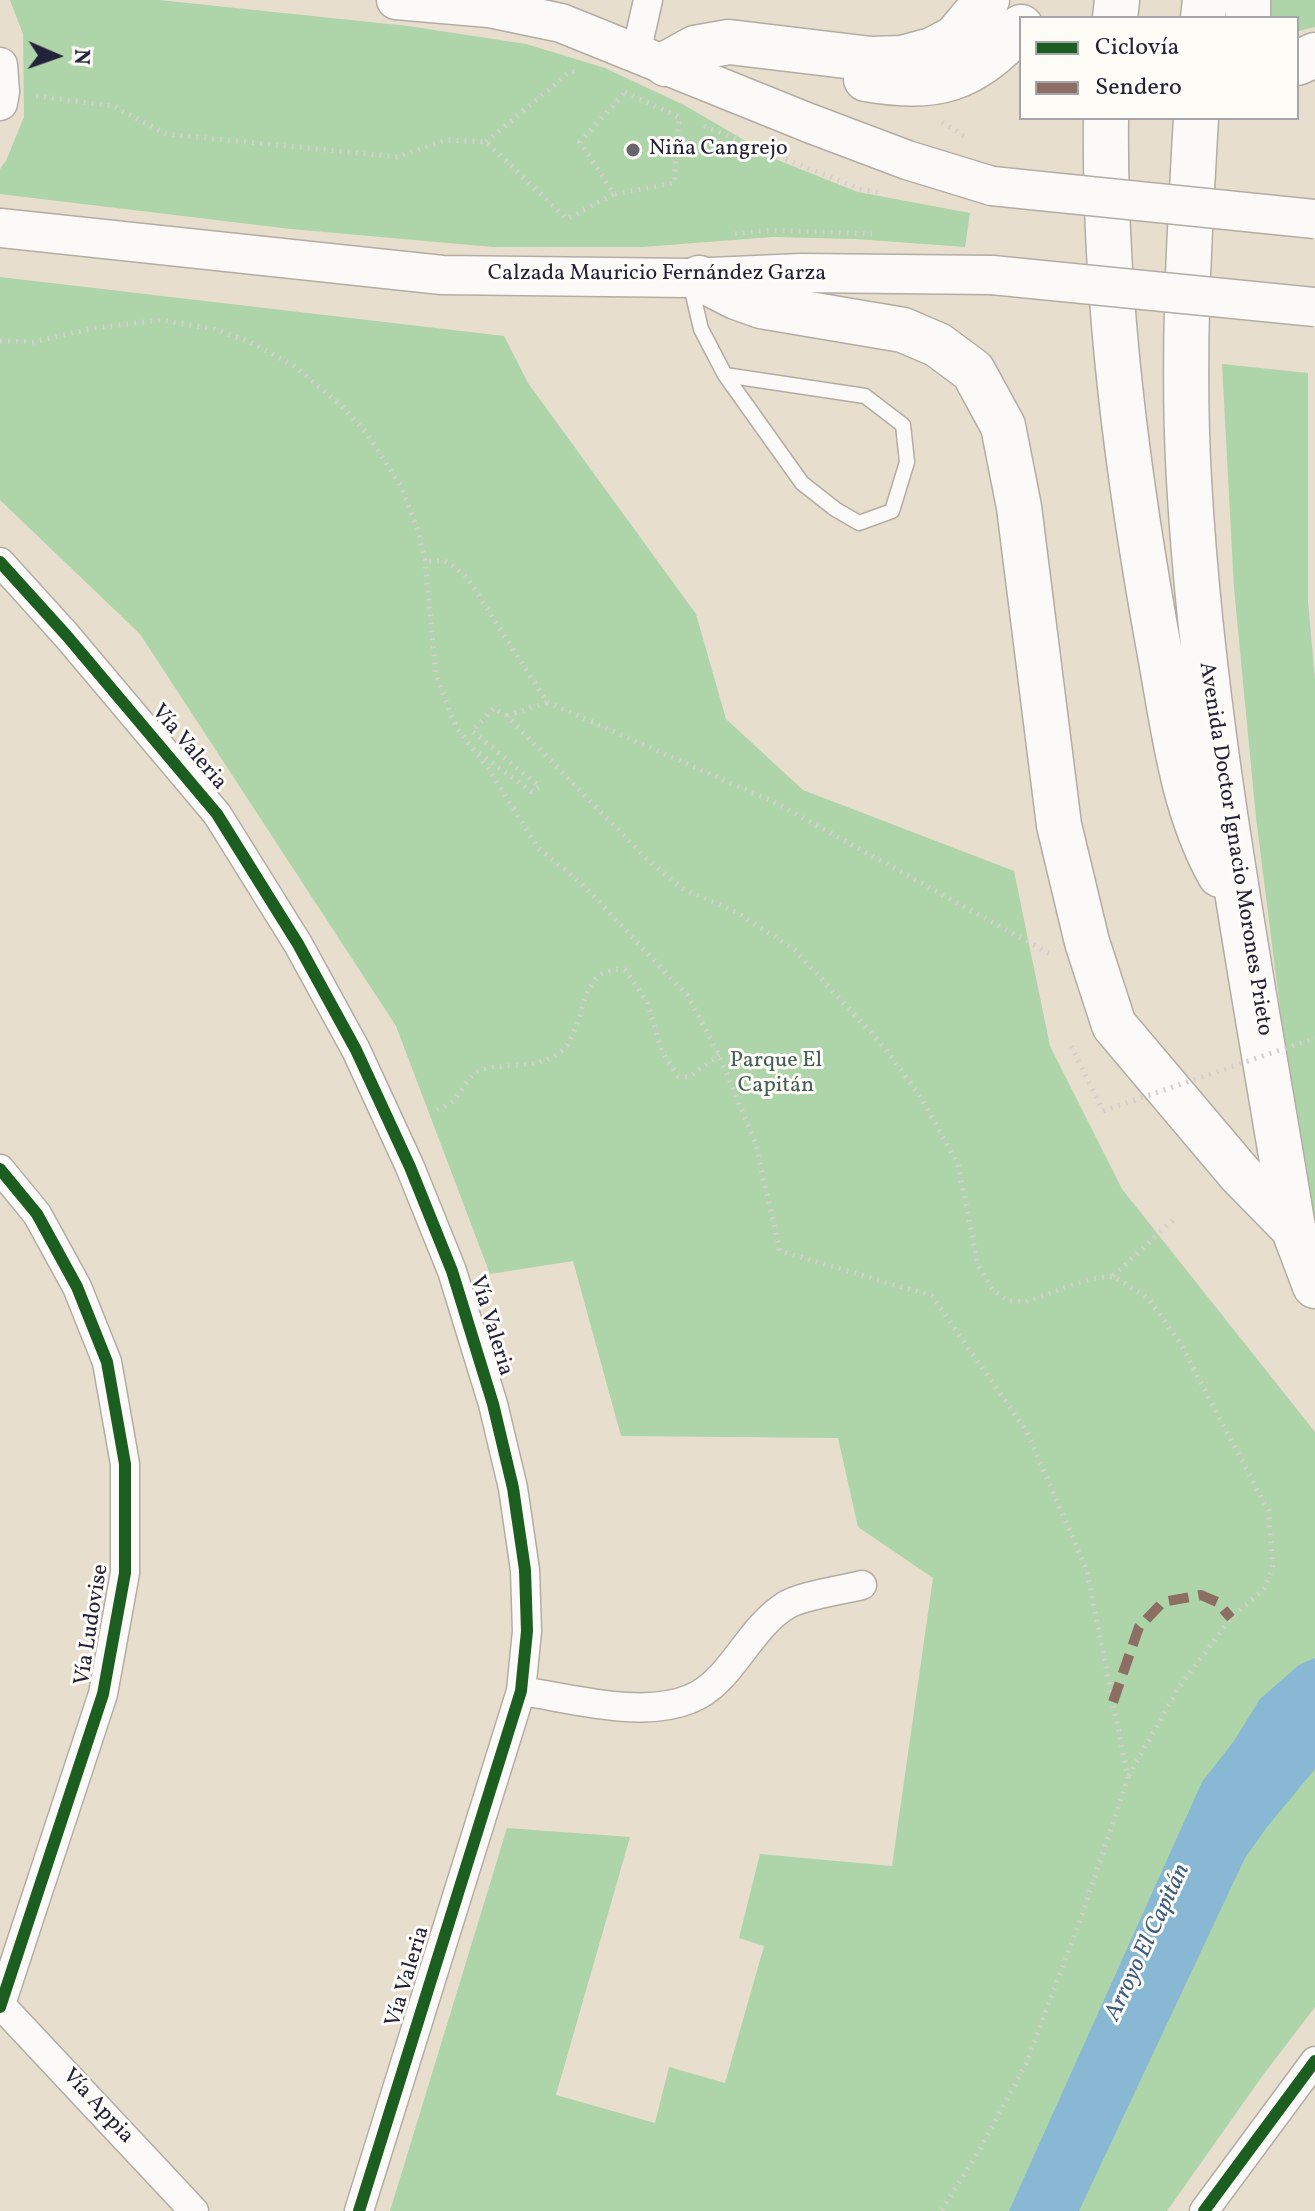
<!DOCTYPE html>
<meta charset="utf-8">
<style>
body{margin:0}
#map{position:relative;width:1315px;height:2211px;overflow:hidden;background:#e8dece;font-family:Vollkorn,serif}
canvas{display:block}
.legend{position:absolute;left:1019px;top:16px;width:280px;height:104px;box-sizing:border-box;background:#fdfcf7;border:2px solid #a5a5ac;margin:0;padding:10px 14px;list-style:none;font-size:24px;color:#22223b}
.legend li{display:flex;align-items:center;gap:16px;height:40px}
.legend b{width:40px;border:2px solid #a5a5ac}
.north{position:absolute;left:16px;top:16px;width:80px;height:80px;-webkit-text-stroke:6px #fdfcf7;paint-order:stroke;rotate:92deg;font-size:22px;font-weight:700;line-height:32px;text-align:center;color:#22223b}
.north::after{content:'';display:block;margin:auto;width:28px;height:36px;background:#22223b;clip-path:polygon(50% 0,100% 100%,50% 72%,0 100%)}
</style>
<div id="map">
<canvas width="1315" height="2211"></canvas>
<ul class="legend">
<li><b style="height:10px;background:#1b5e20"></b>Ciclovía</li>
<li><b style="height:10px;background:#8d6e63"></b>Sendero</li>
</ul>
<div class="north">N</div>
</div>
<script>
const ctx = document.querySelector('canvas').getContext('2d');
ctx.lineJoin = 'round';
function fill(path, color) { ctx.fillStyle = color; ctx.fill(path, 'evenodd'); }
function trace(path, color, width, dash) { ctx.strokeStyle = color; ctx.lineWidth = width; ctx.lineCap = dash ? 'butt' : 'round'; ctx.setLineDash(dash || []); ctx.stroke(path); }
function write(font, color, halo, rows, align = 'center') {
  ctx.font = font + ' Vollkorn,serif'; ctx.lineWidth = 6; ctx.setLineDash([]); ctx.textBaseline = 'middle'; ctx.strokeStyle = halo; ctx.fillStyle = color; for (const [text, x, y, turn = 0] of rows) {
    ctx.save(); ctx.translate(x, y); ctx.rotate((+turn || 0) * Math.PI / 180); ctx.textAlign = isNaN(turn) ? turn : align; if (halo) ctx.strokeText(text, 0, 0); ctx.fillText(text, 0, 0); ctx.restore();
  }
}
fill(new Path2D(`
 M10,0H159L408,26L526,44L605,68L684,105L780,161L858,192L970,213L965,247L856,239L772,237L643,247H493L291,229L0,194V169L6,161L24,117L23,34Z
 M1261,0H1315V27L1299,31H1297V18H1269Z
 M0,277L504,336L528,383L696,614L726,719L803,790L1014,871L1050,1046L1122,1189L1315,1432V2007L1263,2075L1167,2211H390L507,1828L630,1837L556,2095L655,2123L669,2067L725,2083L764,1946L739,1938L760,1854L892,1866L933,1578L858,1527L838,1438L621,1436L573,1261L490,1274L396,1026L140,634L0,500Z
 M1222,364L1308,373V602L1315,679V1220L1294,1118L1256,818L1234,588Z`), '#aed4a9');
fill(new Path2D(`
 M1315,1658V1769L1267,1827L1245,1858L1079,2211H1009L1202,1782L1234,1741L1260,1699L1299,1665Z`), '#89b8d4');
const service = new Path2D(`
 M690,282L701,329L725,375L802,483L835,509L859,523L892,511L907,462L903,425L865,396L725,375`);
const minor = new Path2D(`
 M636,53L648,0
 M0,562L67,636L217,814L298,944L356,1050L410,1167L452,1271L493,1404L513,1488L525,1570L527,1631L521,1691L359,2211
 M0,1169L37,1214L77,1287L107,1362L125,1464V1573L103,1694L0,2007
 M521,1691C571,1698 642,1719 690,1699C731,1683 746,1631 785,1606C799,1596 843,1590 862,1585
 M0,2004L194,2211
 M1204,2211L1315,2061`);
const tertiary = new Path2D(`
 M0,65L2,92L0,103`);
const secondary = new Path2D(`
 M396,0L489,8L561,23L809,123L907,160L992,186
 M0,228L442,275L689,278L801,273L992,275`);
const primary = new Path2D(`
 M1115,18L1117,0
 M1203,18L1205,0
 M1248,18V0
 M1297,63L1315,55
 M666,64L695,48L729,42L871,59L902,58L932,50L955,38L987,0
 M866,79C938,91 971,81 1021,27
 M1106,118C1104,301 1128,480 1161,660C1174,732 1183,810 1220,875
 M1196,118C1189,239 1182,359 1189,480C1203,732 1253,980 1293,1228L1315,1286
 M699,278L736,297L761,306L903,330L938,345L973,371L1003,426L1019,507L1059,825L1087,942L1114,1025L1240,1174L1293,1228`);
trace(service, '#b3aca5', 17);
trace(minor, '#b3aca5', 31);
trace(tertiary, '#b3aca5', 37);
trace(secondary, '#b3aca5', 41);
trace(primary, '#b3aca5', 47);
trace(new Path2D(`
 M625,92L679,117L674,183L614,194L580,142Z
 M36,96L113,106L166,134L397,157L446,140L486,142L567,219L614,194
 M942,122L967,138
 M704,126L860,189L883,193
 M486,142L571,71L579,72
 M735,234L771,230L872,234
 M0,341L33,342L95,328L161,320L214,329L250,342L293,365L341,405L368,435L402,488L418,531L425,560L436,675L456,727L488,768L538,848L580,882L688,996L719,1055L755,1142L780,1251L932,1296L1027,1432L1087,1571L1128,1778L1079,1923L1026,2064L976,2156L941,2211
 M429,561H445L466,576L547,702L507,716L646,858L683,889L738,913L795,950L884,1047L920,1096L958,1164L978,1265L992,1289L1008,1301L1025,1302L1090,1279L1113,1276L1148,1298L1179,1341L1268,1510L1273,1566L1265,1588L1231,1618L1179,1687L1128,1777
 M547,702L776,803L1050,954
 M479,753L532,792L540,787L472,731L494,708L507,716
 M1071,1046L1103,1111
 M437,1110C442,1107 449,1105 453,1101C463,1091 467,1075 481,1070C506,1062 536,1070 559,1053C589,1030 574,965 625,970L647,1001L662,1052L678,1076L689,1077L719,1055
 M1113,1276L1174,1219`), '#d3d0cd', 5, [2, 6]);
trace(service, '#fcfaf8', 14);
trace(minor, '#fcfaf8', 28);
trace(tertiary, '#fcfaf8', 34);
trace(secondary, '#fcfaf8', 38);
trace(primary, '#fcfaf8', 44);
const secondaryBridge = new Path2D(`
 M992,186L1315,219
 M992,275L1315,307`);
trace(secondaryBridge, '#b3aca5', 41, []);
trace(new Path2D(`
 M1103,1111L1315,1038`), '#d3d0cd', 5, [2, 6]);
trace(secondaryBridge, '#fcfaf8', 38);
trace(new Path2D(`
 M1113,1702L1139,1627L1163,1602L1201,1595L1217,1602L1231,1618`), '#8d6e63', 10, [20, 10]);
trace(new Path2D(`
 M0,562L67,636L217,814L298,944L356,1050L410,1167L452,1271L493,1404L513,1488L525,1570L527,1631L521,1691L359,2211
 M0,1169L37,1214L77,1287L107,1362L125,1464V1573L103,1694L0,2007
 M1204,2211L1315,2061`), '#1b5e20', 12);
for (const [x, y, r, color] of [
 [633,150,8,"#67646e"]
]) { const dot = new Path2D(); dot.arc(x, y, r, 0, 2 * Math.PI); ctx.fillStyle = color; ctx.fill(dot); trace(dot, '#fdfcf7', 3); }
write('22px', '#22223b', '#fdfcf7', [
 ["Niña Cangrejo",649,150]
], 'left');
write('22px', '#22223b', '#fdfcf7', [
 ["Calzada Mauricio Fernández Garza",657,275],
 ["Vía Valeria",188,748,50],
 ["Avenida Doctor Ignacio Morones Prieto",1234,849,81],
 ["Vía Valeria",490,1326,73],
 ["Vía Ludovise",93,1625,-81],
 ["Vía Valeria",409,1977,-73],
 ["Vía Appia",97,2107,47]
]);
write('22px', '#435e57', '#fdfcf7', [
 ["Parque El",776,1062],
 ["Capitán",776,1087]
]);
write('italic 24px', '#3e5e81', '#fdfcf7', [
 ["Arroyo El Capitán",1149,1943,-65]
]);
</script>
